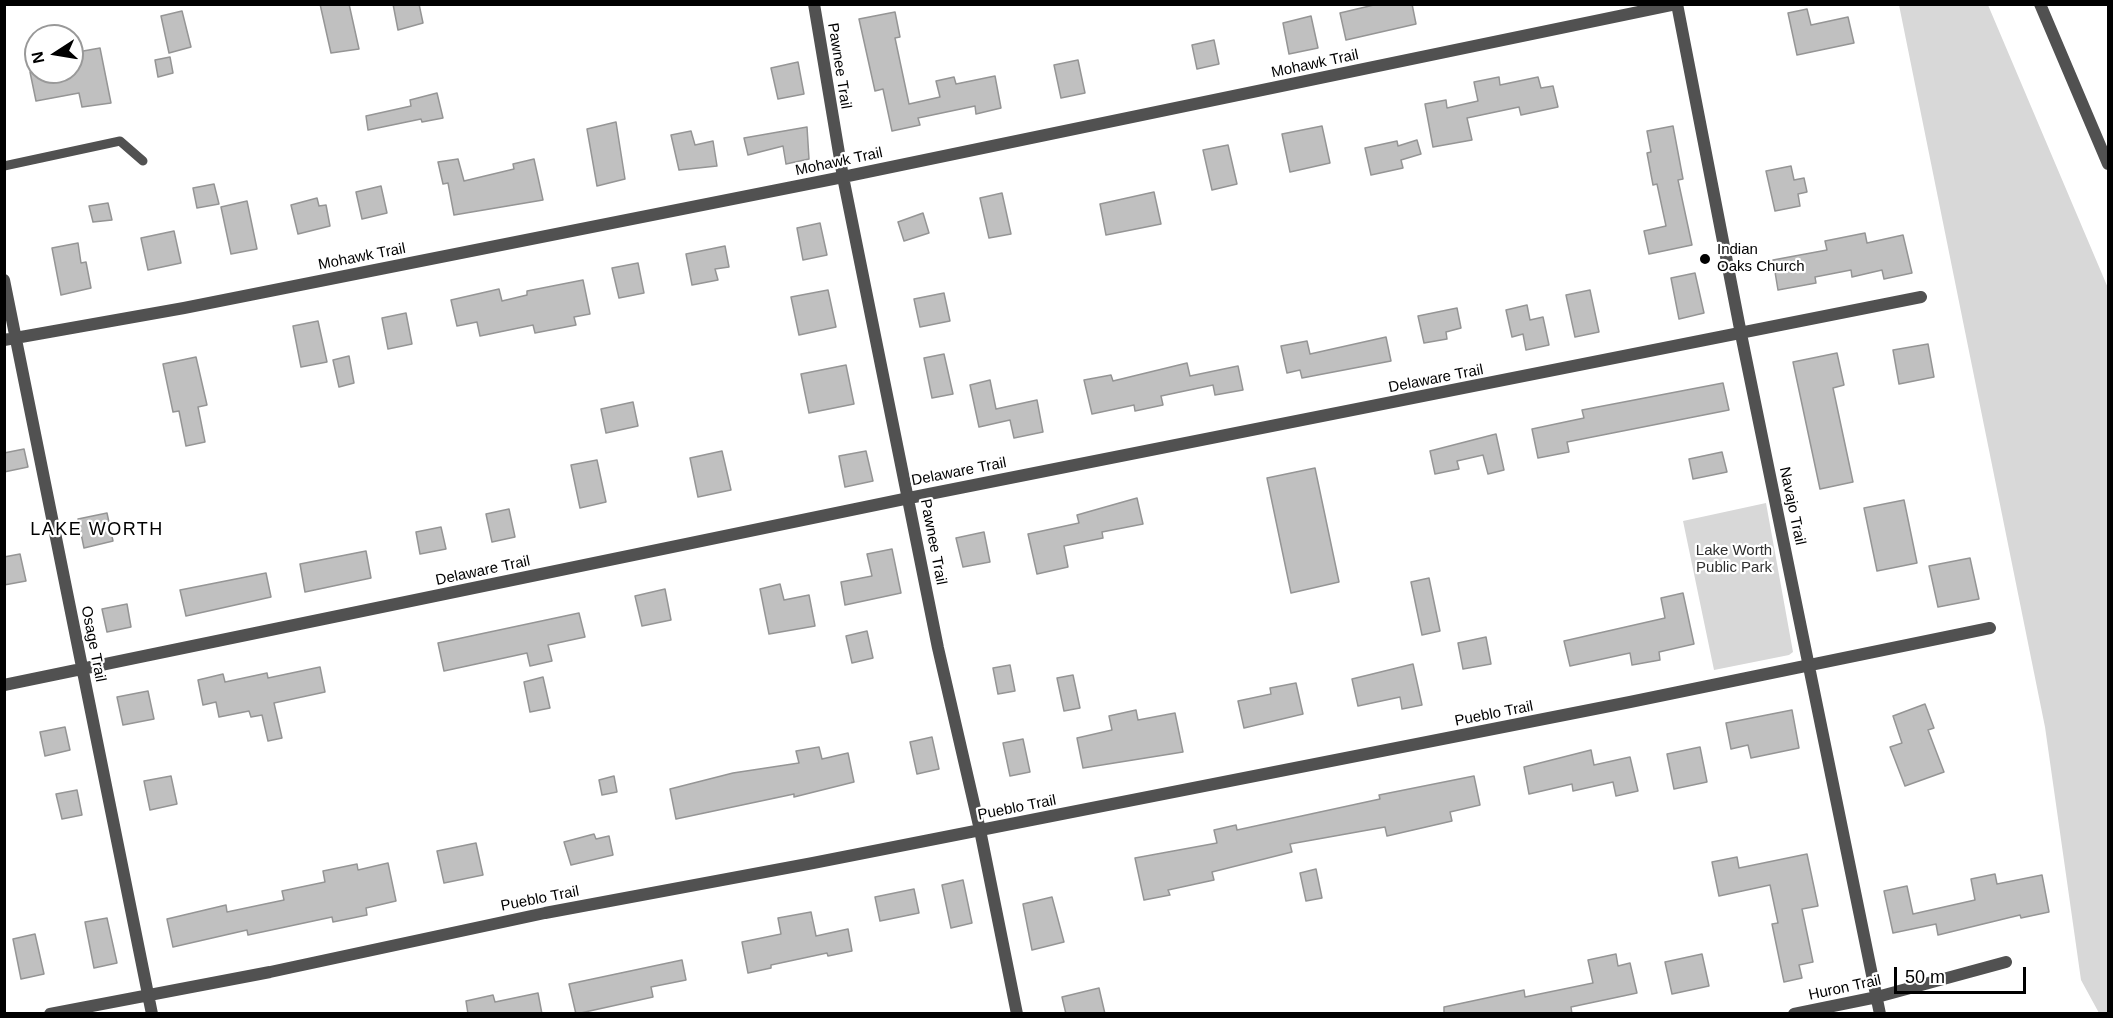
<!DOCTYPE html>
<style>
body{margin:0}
#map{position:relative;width:2113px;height:1018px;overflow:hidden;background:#fff;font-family:Helvetica,sans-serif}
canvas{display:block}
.frame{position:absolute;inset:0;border:6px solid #000;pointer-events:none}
.north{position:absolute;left:24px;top:24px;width:60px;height:60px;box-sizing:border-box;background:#fff;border:2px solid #999;border-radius:50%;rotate:258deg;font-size:16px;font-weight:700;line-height:24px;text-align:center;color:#000}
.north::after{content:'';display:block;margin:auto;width:21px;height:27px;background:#000;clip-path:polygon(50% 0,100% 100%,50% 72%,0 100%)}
.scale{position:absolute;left:1894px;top:967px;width:132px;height:27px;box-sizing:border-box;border:3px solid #000;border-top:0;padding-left:8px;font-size:18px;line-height:21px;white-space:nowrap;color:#000;-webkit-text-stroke:4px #fff;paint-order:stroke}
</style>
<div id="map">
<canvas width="2113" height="1018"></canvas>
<div class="frame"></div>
<div class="north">N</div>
<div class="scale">50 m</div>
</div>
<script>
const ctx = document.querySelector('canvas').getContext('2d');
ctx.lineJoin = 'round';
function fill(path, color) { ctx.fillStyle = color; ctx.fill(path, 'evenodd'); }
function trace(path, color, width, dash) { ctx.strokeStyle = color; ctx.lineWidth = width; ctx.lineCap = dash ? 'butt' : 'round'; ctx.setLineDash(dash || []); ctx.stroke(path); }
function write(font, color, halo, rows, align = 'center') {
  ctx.font = font + ' Helvetica,sans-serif'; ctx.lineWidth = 4.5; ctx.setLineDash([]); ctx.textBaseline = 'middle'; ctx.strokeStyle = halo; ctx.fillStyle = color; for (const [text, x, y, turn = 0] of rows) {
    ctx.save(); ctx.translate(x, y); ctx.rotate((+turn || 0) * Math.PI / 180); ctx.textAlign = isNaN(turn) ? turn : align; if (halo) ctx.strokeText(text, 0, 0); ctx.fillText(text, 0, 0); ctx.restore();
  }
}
fill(new Path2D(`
 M1899,5H1988L2108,288V1013H2099L2081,980L2045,727Z
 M1766,503L1793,652L1789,655L1714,670L1683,521Z`), '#d8d8d8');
const building = new Path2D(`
 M320,4H349L359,49L331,53Z
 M393,4H419L423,23L398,30Z
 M1378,4H1412L1416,24L1346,40L1340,13Z
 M1807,9L1811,25L1848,17L1854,43L1797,55L1788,13Z
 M182,11L191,47L169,53L161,16Z
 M895,12L900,37L895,38L909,104L940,97L936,81L954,77L956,84L995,76L1001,108L976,114L975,106L918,118L920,125L892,131L883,89L875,91L859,19Z
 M1311,16L1318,48L1289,54L1283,23Z
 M1214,40L1219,64L1197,69L1192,45Z
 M100,48L111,103L82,107L79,93L36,101L30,72H72V53Z
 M170,57L173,73L158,77L155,60Z
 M1078,60L1085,93L1061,98L1054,65Z
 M798,62L804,94L778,99L771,68Z
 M1499,77L1500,85L1538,77L1541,88L1553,86L1558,107L1521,115L1519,107L1467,118L1472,140L1433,147L1425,104L1446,100L1447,108L1478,101L1474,82Z
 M437,93L443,118L422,122L421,119L368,130L366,116L411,106L410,100Z
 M616,122L625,179L597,186L587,129Z
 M1322,126L1330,163L1290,172L1282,134Z
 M1673,126L1683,179L1678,180L1692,245L1649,254L1644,231L1666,226L1657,184L1653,185L1647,153L1651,152L1647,131Z
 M807,127L809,159L786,164L783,146L748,155L744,138Z
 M691,131L695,145L713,141L717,166L679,170L671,135Z
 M1417,140L1421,154L1401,160L1403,168L1371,175L1365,148L1397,141L1398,146Z
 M1228,145L1237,184L1212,190L1203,150Z
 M458,159L464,181L514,169L513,164L534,159L543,200L454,215L448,183L443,184L438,162Z
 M1791,166L1794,180L1804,178L1807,192L1798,194L1800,206L1775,211L1766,171Z
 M214,184L219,204L197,208L193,188Z
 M381,186L387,213L362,219L356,192Z
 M1154,192L1161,224L1106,235L1100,204Z
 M1002,193L1011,234L989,238L980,198Z
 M317,198L319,206L326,205L330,226L298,234L291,205Z
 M247,201L257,249L231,254L221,207Z
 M108,203L112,220L93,222L89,206Z
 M923,213L929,233L904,241L898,222Z
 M820,223L827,255L803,260L797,228Z
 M174,231L181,263L148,270L141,238Z
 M1865,233L1867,243L1903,235L1912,273L1884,279L1882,270L1852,277L1851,270L1815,277L1816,283L1778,290L1773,260L1827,250L1825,241Z
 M78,243L81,263L86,262L91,288L61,295L52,248Z
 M725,246L729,267L715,269L718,280L692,285L686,254Z
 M638,263L644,293L619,298L612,268Z
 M1695,273L1704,313L1679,319L1671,278Z
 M583,280L590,314L574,317L576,325L535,333L533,325L480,336L477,322L457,326L451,300L499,289L502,301L527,295V291Z
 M828,290L836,327L799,335L791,297Z
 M1590,290L1599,332L1575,337L1566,295Z
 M944,293L950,321L920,327L914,299Z
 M1527,305L1530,320L1543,317L1549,345L1526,350L1523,334L1512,337L1506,310Z
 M1457,308L1461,328L1446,332L1447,339L1424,343L1418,316Z
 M406,313L412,344L388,349L382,318Z
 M318,321L327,362L301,367L293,326Z
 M1386,337L1391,361L1302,378L1300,370L1287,373L1281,346L1307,341L1310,354Z
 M1928,344L1934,377L1899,384L1893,350Z
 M1837,353L1844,385L1833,388L1853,482L1820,489L1793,362Z
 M944,354L953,394L932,398L924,358Z
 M349,356L354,383L339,387L333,360Z
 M196,357L207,405L198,407L205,442L186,446L179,411L173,412L163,364Z
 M1187,363L1190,376L1238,366L1243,390L1215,395L1213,385L1161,396L1163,405L1135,411L1134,405L1092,414L1084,380L1111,375L1113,381Z
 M846,365L854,404L809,413L801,374Z
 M990,380L996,409L1037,400L1043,432L1014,438L1010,420L979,427L970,385Z
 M1723,383L1729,410L1567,442L1569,452L1538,458L1532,429L1584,418L1582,410Z
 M633,402L638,426L606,433L601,409Z
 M1496,434L1504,470L1488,474L1483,455L1457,461L1459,469L1435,474L1430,451Z
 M24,449L28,467L4,472V453Z
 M722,451L731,490L698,497L690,458Z
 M866,451L873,481L845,487L839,456Z
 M1722,452L1727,472L1693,479L1689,459Z
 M597,460L606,502L580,508L571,465Z
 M1315,468L1339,582L1291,593L1267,478Z
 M1137,498L1143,524L1102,532L1103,538L1064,546L1068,567L1037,574L1028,534L1079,523L1077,515Z
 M1904,500L1917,563L1877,571L1864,508Z
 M509,509L515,537L492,542L486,514Z
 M107,513L113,541L84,548L78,519Z
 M441,527L446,549L420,554L416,532Z
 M984,532L990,562L963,567L956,538Z
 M892,549L901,593L845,605L841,582L872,576L867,554Z
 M366,551L371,578L305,592L300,564Z
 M20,554L26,581L4,585V557Z
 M1970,558L1979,599L1938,607L1929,566Z
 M266,573L271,597L186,616L180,590Z
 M1429,578L1440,631L1422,635L1411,582Z
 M780,584L784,600L809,595L815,626L769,634L760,589Z
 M665,589L671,620L642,626L635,596Z
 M1683,593L1694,644L1659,652L1660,660L1632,665L1630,653L1570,666L1564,641L1665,618L1661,598Z
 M127,604L131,627L107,632L102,609Z
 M579,613L585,637L548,645L552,661L530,666L527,653L444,671L438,643Z
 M867,631L873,658L852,663L846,636Z
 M1486,637L1491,664L1463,669L1458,643Z
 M1413,664L1422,705L1402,709L1400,697L1358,706L1352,679Z
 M1010,665L1015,691L998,694L993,668Z
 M320,667L325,692L274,703L282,738L268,741L262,715L251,717L249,711L219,717L216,702L203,705L198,680L223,674L225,682L267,673L268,678Z
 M1073,675L1080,708L1064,711L1057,678Z
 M543,677L550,708L530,712L524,682Z
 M1296,683L1303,714L1244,728L1238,701L1271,694L1270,688Z
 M148,691L154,719L123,725L117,697Z
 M1925,704L1934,728L1928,730L1944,772L1905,786L1890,747L1902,743L1893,716Z
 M1136,710L1138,720L1175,713L1183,752L1083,768L1077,738L1112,730L1109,716Z
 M1792,710L1799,748L1751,758L1748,745L1731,749L1726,723Z
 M65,727L70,750L45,756L40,732Z
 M932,737L939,769L917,774L910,742Z
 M1023,739L1030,772L1010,776L1003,743Z
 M819,747L822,759L848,753L854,782L794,797V794L676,819L670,789L733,773L799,763L796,751Z
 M1700,747L1707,782L1674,789L1667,754Z
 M1591,750L1594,765L1630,757L1638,791L1616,796L1613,782L1573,791L1572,784L1529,794L1524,767Z
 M171,776L177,804L150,810L144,781Z
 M614,776L617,792L602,795L599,780Z
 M1474,776L1480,805L1450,812L1452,821L1387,836L1385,827L1290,844L1292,852L1212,872L1214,880L1168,890L1170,895L1144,900L1135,858L1217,843L1214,830L1236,825L1237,830L1380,799L1379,795Z
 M77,790L82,815L62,819L56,794Z
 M594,834L596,839L609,836L613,855L571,865L564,842Z
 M476,843L483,875L444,883L437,851Z
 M1807,854L1818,906L1802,909L1813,962L1799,965L1802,978L1784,982L1772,924L1778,923L1770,885L1719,896L1712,862L1737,857L1739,868Z
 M388,863L396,901L366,908L367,915L333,922L332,917L248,935L247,930L173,947L167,919L226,905L227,912L284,900L282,891L325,882L323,871L357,864L358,870Z
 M1316,869L1322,898L1306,901L1300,873Z
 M1995,874L1997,884L2042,875L2049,912L2021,918L2020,915L1938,935L1936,924L1893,933L1884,891L1907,886L1913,914L1975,900L1971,879Z
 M963,880L972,923L951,928L942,885Z
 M914,889L919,913L880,921L875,897Z
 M1052,897L1064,942L1032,950L1023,904Z
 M811,912L816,936L848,929L852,951L828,956L827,953L771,965V968L748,973L742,942L781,934L778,918Z
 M107,918L117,963L94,968L85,922Z
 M35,934L44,974L21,979L13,939Z
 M1616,954L1618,966L1630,963L1637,993L1571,1007L1572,1014H1444V1007L1524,990L1525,997L1593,983L1588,960Z
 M1702,954L1709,986L1672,994L1665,962Z
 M682,960L686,980L651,987L653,997L576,1014L569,984Z
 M1099,988L1105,1014H1066L1062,997Z
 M538,993L542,1014H468L466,1001L493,995L495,1002Z`);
fill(building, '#c0c0c0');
trace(building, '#959595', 1.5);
trace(new Path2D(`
 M4,166L120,141L143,161`), '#515151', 9);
trace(new Path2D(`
 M814,4L843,177L938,648L980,830L1017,1014
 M1677,4L1741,334L1880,1014
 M4,280L152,1014
 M4,340L184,308L843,177L1677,4
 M4,685L909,498L1921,297
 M50,1014L270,972L545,913L813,863L1630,702L1990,628
 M1794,1014L1877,997L2006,962`), '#515151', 12);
trace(new Path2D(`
 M2040,4L2108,164`), '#515151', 12);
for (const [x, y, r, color] of [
 [1705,259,6,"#000"]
]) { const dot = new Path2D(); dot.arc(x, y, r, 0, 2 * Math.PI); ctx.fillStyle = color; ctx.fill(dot); trace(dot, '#fff', 2); }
write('15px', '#000', '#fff', [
 ["Mohawk Trail",1315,64,-12],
 ["Pawnee Trail",839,66,81],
 ["Mohawk Trail",839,162,-12],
 ["Mohawk Trail",362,257,-11],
 ["Delaware Trail",1436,379,-11],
 ["Delaware Trail",959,472,-11],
 ["Navajo Trail",1792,506,78],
 ["Pawnee Trail",933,542,79],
 ["Delaware Trail",483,571,-12],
 ["Osage Trail",93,644,79],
 ["Pueblo Trail",1494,714,-11],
 ["Pueblo Trail",1017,808,-11],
 ["Pueblo Trail",540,899,-11],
 ["Huron Trail",1845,988,-12]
]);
write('15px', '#000', '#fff', [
 ["Indian",1717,250],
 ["Oaks Church",1717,267]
], 'left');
write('15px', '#2f2f2f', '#fff', [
 ["Lake Worth",1734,551],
 ["Public Park",1734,568]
]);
ctx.letterSpacing = '1.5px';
write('18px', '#000', '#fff', [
 ["LAKE WORTH",97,530]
]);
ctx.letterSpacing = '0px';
</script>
